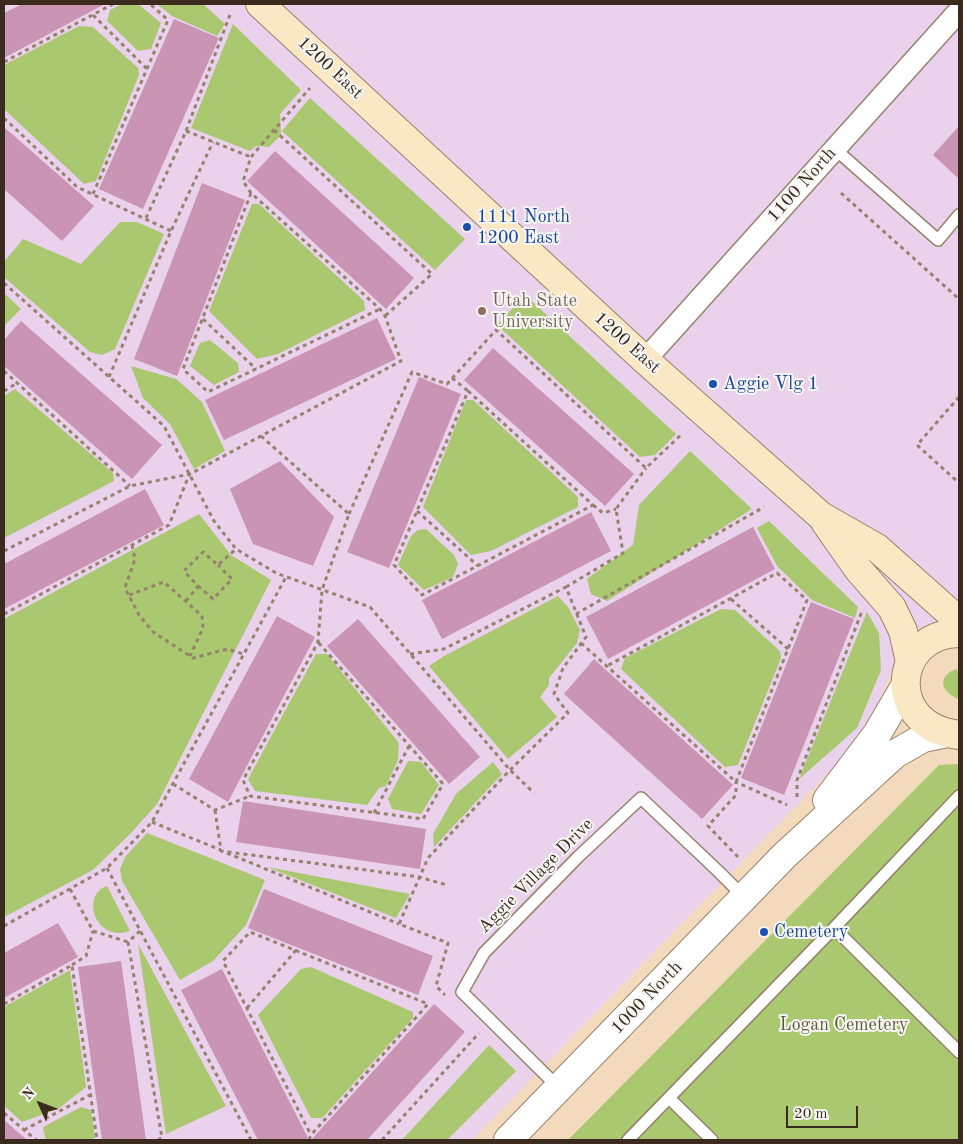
<!DOCTYPE html>
<style>
body{margin:0}
#map{position:relative;width:963px;height:1144px;overflow:hidden;background:#f3dabc;font-family:"Old Standard TT",serif}
canvas{display:block}
.frame{position:absolute;inset:0;border:5px solid #3b2a1e;pointer-events:none}
.north{position:absolute;left:15px;top:1079px;width:50px;height:50px;-webkit-text-stroke:4px #f6f6f2;paint-order:stroke;rotate:313deg;font-size:14px;font-weight:700;line-height:20px;text-align:center;color:#3b2a1e}
.north::after{content:'';display:block;margin:auto;width:18px;height:22px;background:#3b2a1e;clip-path:polygon(50% 0,100% 100%,50% 72%,0 100%)}
.scale{position:absolute;left:786px;top:1106px;width:72px;height:22px;box-sizing:border-box;border:2px solid #3b2a1e;border-top:0;padding-left:6px;font-size:15px;line-height:18px;white-space:nowrap;color:#3b2a1e;-webkit-text-stroke:4px #f6f6f2;paint-order:stroke}
</style>
<div id="map">
<canvas width="963" height="1144"></canvas>
<div class="frame"></div>
<div class="north">N</div>
<div class="scale">20 m</div>
</div>
<script>
const ctx = document.querySelector('canvas').getContext('2d');
ctx.lineJoin = 'round';
function fill(path, color) { ctx.fillStyle = color; ctx.fill(path, 'evenodd'); }
function trace(path, color, width, dash) { ctx.strokeStyle = color; ctx.lineWidth = width; ctx.lineCap = dash ? 'butt' : 'round'; ctx.setLineDash(dash || []); ctx.stroke(path); }
function write(font, color, halo, rows, align = 'center') {
  ctx.font = font + ' "Old Standard TT",serif'; ctx.lineWidth = 4; ctx.setLineDash([]); ctx.textBaseline = 'middle'; ctx.strokeStyle = halo; ctx.fillStyle = color; for (const [text, x, y, turn = 0] of rows) {
    ctx.save(); ctx.translate(x, y); ctx.rotate((+turn || 0) * Math.PI / 180); ctx.textAlign = isNaN(turn) ? turn : align; if (halo) ctx.strokeText(text, 0, 0); ctx.fillText(text, 0, 0); ctx.restore();
  }
}
fill(new Path2D(`
 M4,4H959V619L950,617L921,627L897,656L866,734L472,1140H4Z`), '#ead1ec');
fill(new Path2D(`
 M122,4H138L161,23L151,49L138,51L107,21L110,10Z
 M157,4H203L225,24L217,36L172,16Z
 M233,24L301,90L280,114L281,135L269,147L256,146L250,151L191,128Z
 M79,26L93,27L138,68L139,75L96,181L84,184L4,109V65Z
 M310,98L465,239L435,270L282,131Z
 M252,204H259L364,301L365,310L278,354L257,359L209,311Z
 M120,222H137L164,234L115,349L102,355L90,352L4,277V262L23,239L81,264Z
 M4,293L21,309L4,326Z
 M525,295L676,434L655,455L640,457L497,325Z
 M210,340L238,363L239,372L214,385L190,366L200,343Z
 M131,366L176,379L202,402L225,451L194,469L170,424L143,398Z
 M15,389L113,473L114,481L4,538V396Z
 M466,400H473L578,497V507L491,551L471,555L423,507Z
 M690,451L752,509L607,601L591,594L587,579L633,545L639,505Z
 M199,514L231,555L271,580L157,804L131,833L93,870L4,917V619Z
 M769,521L858,607L855,618L812,600L777,566L757,528Z
 M426,529L454,555L458,564L453,577L424,590L398,565L411,536L418,530Z
 M558,596L568,607L580,630L577,643L549,678V685L540,697L557,717L508,759L429,666L444,656Z
 M721,609L735,610L780,651L781,658L738,765L725,767L621,669L625,658Z
 M867,612L879,633L881,670L857,728L799,779Z
 M316,654H327L399,743L398,760L386,786L379,788L367,805L255,791L248,779Z
 M956,669L959,671V700C955,697 949,695 946,690C939,681 947,672 956,669Z
 M408,761L421,762L439,785L421,814L392,809L388,799Z
 M493,762L502,774L434,847L433,834L456,794Z
 M959,764V1140H568L939,765Z
 M147,833L265,880L246,925L213,961L180,980L122,881L120,869L125,857Z
 M267,867L410,894L396,918Z
 M107,886L130,931C95,943 80,895 107,886Z
 M138,944L226,1106L166,1134Z
 M311,967L413,1012V1018L322,1118H311L258,1015L301,969Z
 M70,970L86,1087L58,1109L22,1122L4,1106V1007Z
 M489,1045L516,1071L447,1140H402Z
 M81,1107L91,1110L95,1138L91,1140H47L45,1138L43,1127Z`), '#aac86f');
fill(new Path2D(`
 M22,4H105L4,58V13Z
 M174,19L219,38L143,209L99,189Z
 M959,126V179L933,155Z
 M4,127L94,206L62,241L4,189Z
 M275,151L414,278L386,309L247,181Z
 M202,183L245,200L177,376L134,359Z
 M377,318L396,359L224,440L205,400Z
 M21,321L162,445L132,479L4,366V340Z
 M493,348L634,474L605,506L464,380Z
 M419,377L461,394L389,568L347,552Z
 M280,461L334,517L313,566L253,544L230,489Z
 M145,489L164,525L4,609V564Z
 M591,512L611,551L442,639L422,600Z
 M753,527L775,569L608,659L586,617Z
 M811,602L854,619L784,795L741,778Z
 M277,616L315,637L228,802L189,779Z
 M358,619L480,757L449,784L327,646Z
 M594,659L733,785L702,819L564,694Z
 M243,801L426,829L420,869L236,842Z
 M264,889L433,956L418,995L248,928Z
 M58,923L78,957L4,998V953Z
 M121,961L146,1140H102L78,967Z
 M222,969L308,1138L304,1140H258L181,990Z
 M434,1004L465,1032L367,1140H311Z
 M4,1120L27,1140H4Z`), '#ca94b5');
const service = new Path2D(`
 M835,149L938,240L959,215
 M834,928L959,1052
 M559,1088L462,992L484,953L578,857L641,798L718,871L744,897
 M669,1098L712,1140
 M628,1140L834,928L959,796`);
const minor = new Path2D(`
 M645,360L959,11`);
const tertiary = new Path2D(`
 M827,800L877,734L905,686
 M508,1140L785,855L895,754L923,738L947,733`);
const secondary = new Path2D(`
 M260,4L645,360L821,516L877,548L959,621
 M825,522L858,569L892,608L903,631L910,662
 M959,633C892,634 884,727 959,735`);
trace(service, '#97826d', 14);
trace(minor, '#97826d', 24);
trace(tertiary, '#97826d', 30);
trace(secondary, '#97826d', 30);
trace(new Path2D(`
 M93,15L147,69
 M4,62L113,4
 M4,118L77,187L171,231
 M274,130L432,274L385,316
 M186,131L251,157
 M251,193L183,369L208,392L380,309
 M841,193L959,299
 M93,194L168,20L150,4
 M146,218L186,131L230,15
 M4,283L164,426L214,521L236,549L276,573L370,607L510,770L534,793
 M203,319L256,369
 M4,371L130,486
 M109,377L171,231L213,142
 M452,378L468,391
 M4,391L17,383
 M468,391L593,505L422,595L394,565Z
 M959,397L917,445L959,483
 M261,436L349,514L322,590L318,642L243,780L250,796L423,819L443,784L318,642
 M593,505L603,513L616,509
 M417,511L478,566
 M349,514L412,372L447,384L496,330L646,468L683,433
 M132,545L135,559L125,588L139,615L153,632L193,658L228,649L243,654
 M4,551L130,486L190,474L401,361L385,316L380,309L251,193L243,181L251,157L310,88
 M198,586L213,599L232,579L218,565
 M566,587L623,553L616,509L646,468
 M129,595L164,582L202,616L203,628L190,656
 M731,599L788,649
 M186,601L198,586L184,571L203,552L218,565L236,549
 M4,614L169,525L189,475
 M576,614L764,507
 M581,643L736,782L807,600L777,573L607,666
 M410,654L444,649L566,587L586,637L563,668L554,694L568,713L510,770L428,858L399,924L448,943L436,986L445,995
 M173,784L215,810L250,796
 M797,797V780L862,611
 M215,810L221,851L419,877L447,885
 M374,813L409,746
 M152,822L221,850
 M227,853L399,924
 M738,857L708,826L736,795V782L787,805
 M107,868L251,1140
 M70,889L93,931L128,942
 M4,926L107,868L152,822L286,577
 M140,931L128,942L162,1138L158,1140
 M72,965L86,956L93,931
 M4,1004L72,965L97,1140
 M247,1008L296,950
 M4,1113L36,1140
 M24,1130L90,1095
 M309,1140L311,1135L428,1004L250,932L223,961L311,1135
 M382,1140L479,1033`), '#97826d', 3, [4, 4]);
trace(service, '#fff', 11);
trace(minor, '#fff', 21);
trace(tertiary, '#fff', 28);
trace(secondary, '#fae7c3', 28);
for (const [x, y, r, color] of [
 [467,227,5,"#1a4fb4"],
 [482,311,5,"#8d6e63"],
 [713,384,5,"#1a4fb4"],
 [764,932,5,"#1a4fb4"]
]) { const dot = new Path2D(); dot.arc(x, y, r, 0, 2 * Math.PI); ctx.fillStyle = color; ctx.fill(dot); trace(dot, '#f6f6f2', 2); }
write('18px', '#3b2a1e', '#f6f6f2', [
 ["1200 East",330,68,43],
 ["1100 North",802,185,-48],
 ["1200 East",627,343,42],
 ["Aggie Village Drive",536,876,-45],
 ["1000 North",647,998,-46]
]);
write('18px', '#164399', '#f6f6f2', [
 ["1111 North",477,217],
 ["1200 East",477,238],
 ["Aggie Vlg 1",723,384],
 ["Cemetery",774,932]
], 'left');
write('18px', '#785e54', '#f6f6f2', [
 ["Utah State",492,301],
 ["University",492,322]
], 'left');
write('18px', '#5c5936', '#f6f6f2', [
 ["Logan Cemetery",844,1025]
]);
</script>
